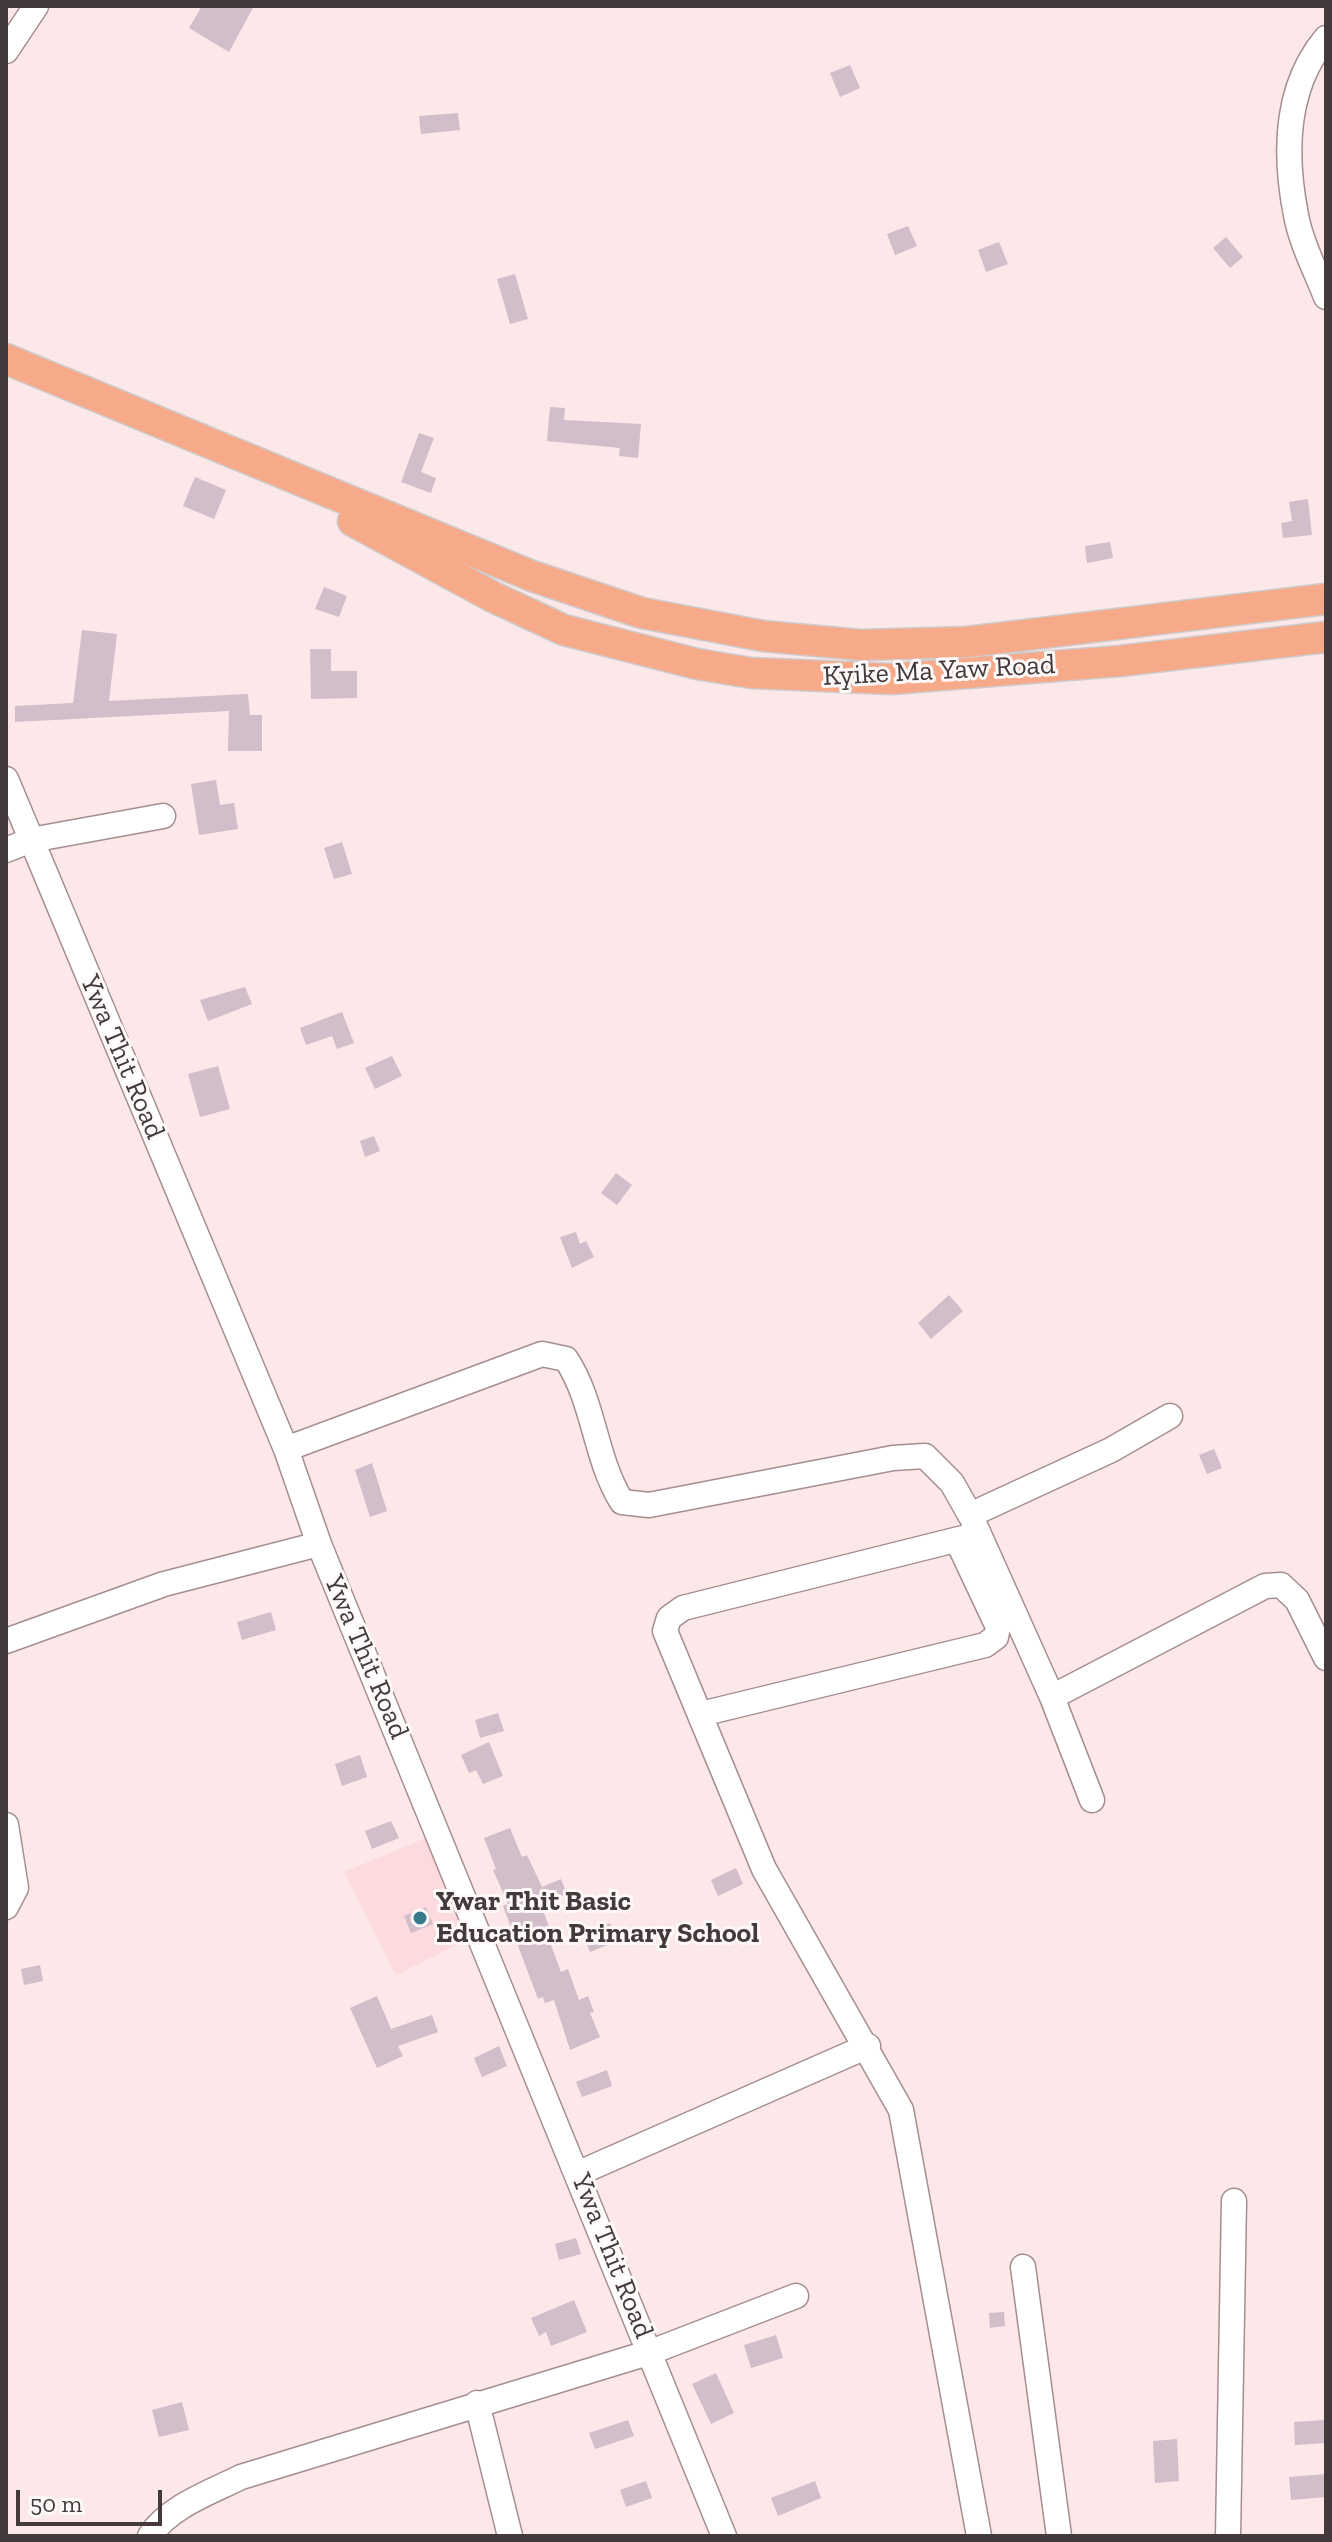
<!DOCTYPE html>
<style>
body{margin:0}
#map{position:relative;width:1332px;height:2542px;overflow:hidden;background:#fce7e9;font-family:"Zilla Slab",serif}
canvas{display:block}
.frame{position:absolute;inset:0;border:8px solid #443a3b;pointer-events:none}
.scale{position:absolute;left:16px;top:2490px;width:146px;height:36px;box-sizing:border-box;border:4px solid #443a3b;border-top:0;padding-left:10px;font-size:24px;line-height:28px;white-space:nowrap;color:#443a3b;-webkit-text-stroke:6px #fef9f9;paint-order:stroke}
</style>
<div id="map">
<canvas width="1332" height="2542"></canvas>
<div class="frame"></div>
<div class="scale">50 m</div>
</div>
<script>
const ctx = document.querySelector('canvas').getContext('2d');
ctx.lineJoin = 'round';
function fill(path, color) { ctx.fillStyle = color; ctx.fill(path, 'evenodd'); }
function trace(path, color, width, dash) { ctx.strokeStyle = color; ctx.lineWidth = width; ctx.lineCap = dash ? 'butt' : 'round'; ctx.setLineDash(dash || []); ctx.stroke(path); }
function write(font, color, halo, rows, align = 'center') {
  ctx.font = font + ' "Zilla Slab",serif'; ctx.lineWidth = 6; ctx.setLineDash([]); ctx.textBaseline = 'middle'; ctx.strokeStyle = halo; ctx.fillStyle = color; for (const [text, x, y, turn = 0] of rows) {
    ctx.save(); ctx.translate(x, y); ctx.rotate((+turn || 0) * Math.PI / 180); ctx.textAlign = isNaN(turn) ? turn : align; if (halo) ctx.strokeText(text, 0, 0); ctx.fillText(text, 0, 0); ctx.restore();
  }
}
fill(new Path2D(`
 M431,1836L474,1936L396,1975L344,1872Z`), '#fcdadd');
fill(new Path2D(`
 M202,6H254L229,52L189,28Z
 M850,65L860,88L840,97L830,73Z
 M458,113L460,130L421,134L419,116Z
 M908,226L917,246L895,255L887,234Z
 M1226,237L1243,257L1230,268L1213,248Z
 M999,242L1008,264L986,272L978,250Z
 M515,274L528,319L510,324L497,279Z
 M550,407L565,408L564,420L641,424L638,458L619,456L620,448L547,441Z
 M419,433L434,438L421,472L436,478L431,493L401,482Z
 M195,477L226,490L214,519L183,506Z
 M1308,499L1312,535L1283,538L1281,523L1292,521L1289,502Z
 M1110,542L1113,558L1087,563L1085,546Z
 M324,587L347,596L339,617L315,609Z
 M82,630L117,634L109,701L248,694L250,715H262V751H228L229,711L15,722V706L73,703Z
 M310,649H331V671H357V698L311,699Z
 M216,780L220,805L234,803L238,829L199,835L191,784Z
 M342,842L352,874L334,879L324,848Z
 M245,987L252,1004L208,1021L200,1000Z
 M342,1012L354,1043L337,1049L332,1036L306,1045L300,1028Z
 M392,1056L402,1076L375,1089L365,1068Z
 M218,1066L230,1109L200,1117L188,1074Z
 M374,1136L380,1151L365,1157L360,1141Z
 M616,1173L632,1185L617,1205L601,1193Z
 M576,1232L580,1244L586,1241L594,1257L572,1268L560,1237Z
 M949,1295L963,1311L931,1339L918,1323Z
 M1214,1449L1222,1468L1207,1474L1199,1455Z
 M372,1463L387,1511L370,1517L355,1470Z
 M271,1612L276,1630L242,1640L237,1622Z
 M498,1713L504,1731L480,1738L475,1720Z
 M489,1742L503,1776L483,1784L476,1770L469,1773L461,1755Z
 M360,1755L367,1777L342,1786L335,1764Z
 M391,1821L399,1838L372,1849L365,1831Z
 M510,1828L522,1857L527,1855L542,1887L561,1879L567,1894L541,1905L550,1929L546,1931L561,1972L568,1969L579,2000L588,1996L594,2012L590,2013L600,2037L570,2050L554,2000L545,2003L543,1997L538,1999L503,1906L508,1904L493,1870L496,1869L484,1838Z
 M736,1868L743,1884L718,1896L711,1880Z
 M426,1907L433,1924L411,1933L404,1916Z
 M610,1923L617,1941L590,1952L583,1934Z
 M40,1965L43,1981L24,1985L21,1969Z
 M377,1996L391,2029L432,2015L438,2032L398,2046L403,2056L377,2068L350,2008Z
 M499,2046L507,2066L482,2077L474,2058Z
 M607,2070L612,2086L582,2097L576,2082Z
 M576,2238L581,2254L559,2260L555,2244Z
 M574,2300L587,2332L551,2346L546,2332L539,2336L531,2318Z
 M1004,2312L1005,2326L990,2328L989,2313Z
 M776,2335L783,2358L751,2368L744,2345Z
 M716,2373L734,2413L711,2424L692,2384Z
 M182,2402L189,2430L159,2437L152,2410Z
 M628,2420L634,2436L595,2449L589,2433Z
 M1326,2420V2443L1295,2445L1294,2422Z
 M1177,2439L1179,2481L1155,2483L1153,2441Z
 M1326,2474V2497L1291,2500L1289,2477Z
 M646,2481L652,2498L626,2507L620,2490Z
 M815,2481L821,2498L778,2516L771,2498Z`), '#d2bdca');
const minor = new Path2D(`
 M1326,38C1285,87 1284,154 1296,215C1301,243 1316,271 1326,297
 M6,51L36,6
 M6,779L286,1449L319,1544L724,2536
 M6,850L31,840L163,816
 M286,1449L542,1354L566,1359C595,1403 594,1457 622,1502L649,1505L893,1458L925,1456L952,1483L970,1515L1111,1450L1170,1416
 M973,1521L1052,1697L1092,1800
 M979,1534L683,1608L669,1618L665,1631L764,1869L901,2110L979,2536
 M6,1641L164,1584L319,1544
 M1052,1697L1265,1586L1281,1585L1297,1600L1326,1658
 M701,1714L985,1645L996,1637L998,1627L957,1540
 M6,1825L16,1888L6,1907
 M579,2173L868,2046
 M1023,2267L1059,2536
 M477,2403L510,2536
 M150,2536C168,2507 211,2492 241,2477L651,2352L796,2296
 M1228,2536L1234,2201`);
const major = new Path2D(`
 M6,359L532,576L642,613L763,636L861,645L967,642L1326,599
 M353,521L493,597L564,630L697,664L751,673L891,679L1120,661L1326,637`);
trace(minor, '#a58e90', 27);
trace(major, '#cecccc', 33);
trace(minor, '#fff', 24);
trace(major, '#f7aa89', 30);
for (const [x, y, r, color] of [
 [420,1918,8,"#387a8b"]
]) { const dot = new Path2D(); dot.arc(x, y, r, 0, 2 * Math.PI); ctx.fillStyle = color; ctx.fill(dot); trace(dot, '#fef9f9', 3); }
write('28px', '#443a3b', '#fef9f9', [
 ["Kyike Ma Yaw Road",939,671,-3],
 ["Ywa Thit Road",122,1057,67],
 ["Ywa Thit Road",366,1657,67],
 ["Ywa Thit Road",612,2256,68]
]);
write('bold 28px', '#443a3b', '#fef9f9', [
 ["Ywar Thit Basic",436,1902],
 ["Education Primary School",436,1934]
], 'left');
</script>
